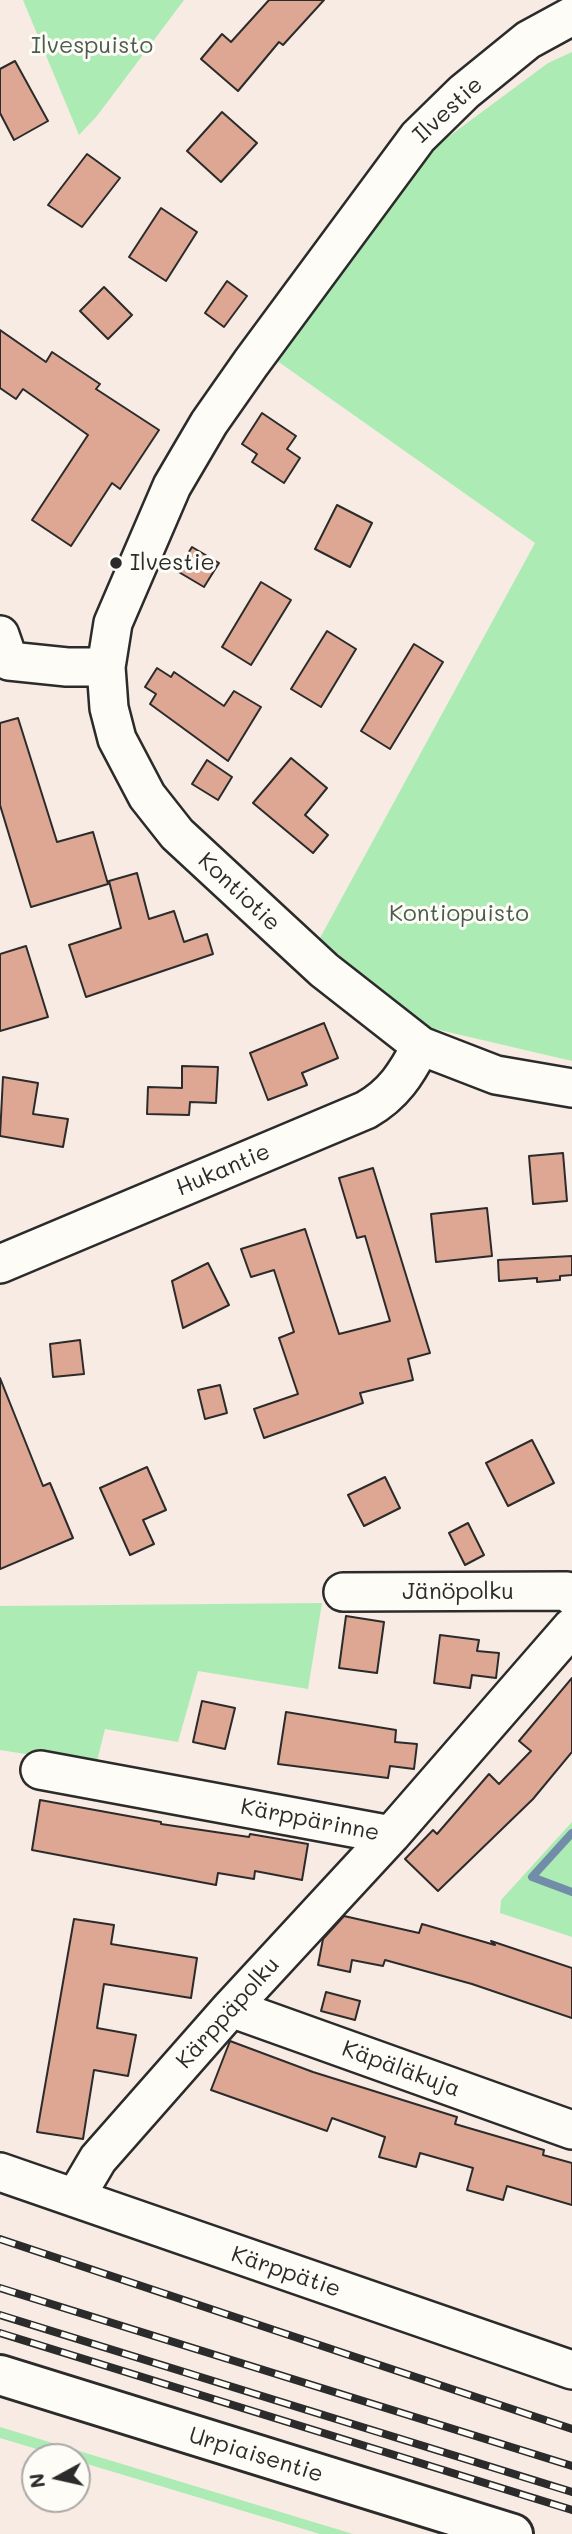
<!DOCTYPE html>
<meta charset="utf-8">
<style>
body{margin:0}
#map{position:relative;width:572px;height:2534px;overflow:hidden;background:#f7ebe3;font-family:Mali,sans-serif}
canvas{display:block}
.north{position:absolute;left:21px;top:2443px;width:70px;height:70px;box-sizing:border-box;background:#fdfcf7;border:2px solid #a9a8a5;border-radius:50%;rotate:262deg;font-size:19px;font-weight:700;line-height:28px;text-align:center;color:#2b2b2b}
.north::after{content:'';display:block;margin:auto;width:24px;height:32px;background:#2b2b2b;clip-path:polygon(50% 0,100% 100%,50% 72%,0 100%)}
</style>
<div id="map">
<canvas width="572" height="2534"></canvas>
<div class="north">N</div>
</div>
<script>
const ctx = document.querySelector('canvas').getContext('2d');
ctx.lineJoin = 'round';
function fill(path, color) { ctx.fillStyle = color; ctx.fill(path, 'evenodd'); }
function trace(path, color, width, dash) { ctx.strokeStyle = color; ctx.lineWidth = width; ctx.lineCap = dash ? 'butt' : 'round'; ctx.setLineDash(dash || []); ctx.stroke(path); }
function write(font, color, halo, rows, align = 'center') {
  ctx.font = font + ' Mali,sans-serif'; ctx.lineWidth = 6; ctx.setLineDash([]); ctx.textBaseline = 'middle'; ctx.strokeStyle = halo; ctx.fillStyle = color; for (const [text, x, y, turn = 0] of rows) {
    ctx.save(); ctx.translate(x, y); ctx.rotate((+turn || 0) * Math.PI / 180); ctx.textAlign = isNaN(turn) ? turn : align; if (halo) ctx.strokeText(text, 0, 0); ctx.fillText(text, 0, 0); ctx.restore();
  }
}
fill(new Path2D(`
 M23,0H184L97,116L79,135Z
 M572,52V1061L418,1025L320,938L535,543L273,358L440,143L548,63Z
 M322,1603L308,1689L198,1671L178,1742L105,1729L96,1765L0,1750V1606Z
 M572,1822V1937L500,1913L501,1900Z
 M0,2427L353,2534H320L77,2461V2457H63L0,2438Z`), '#acecb4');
trace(new Path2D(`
 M572,1833L532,1877L572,1892`), '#728da8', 8);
const building = new Path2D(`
 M269,0H324L283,45L279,42L238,91L201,59L222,34L231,42Z
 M15,61L48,121L14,140L0,113V69Z
 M222,112L257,143L221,182L187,151Z
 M87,154L120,178L82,227L48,205Z
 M161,208L197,232L166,281L129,257Z
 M227,281L247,296L224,327L205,313Z
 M104,287L132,315L108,339L80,311Z
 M0,330L46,362L52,352L100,384L96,389L159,430L120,489L112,483L71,546L32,520L88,435L23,389L16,399L0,388Z
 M262,413L296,436L287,449L300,458L284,483L252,462L257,454L242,444Z
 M337,505L372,523L350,567L315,549Z
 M192,547L219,563L204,587L177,571Z
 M261,582L291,600L251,665L222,647Z
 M327,631L356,649L321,707L291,689Z
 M414,644L443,662L390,749L361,731Z
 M157,668L171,677L174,672L224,706L234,691L261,707L228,761L150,704L156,694L145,687Z
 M18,718L57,842L93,832L108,884L31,907L0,805V723Z
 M291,758L327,788L305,815L328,835L313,853L253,803Z
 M207,760L232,777L218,800L192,784Z
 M137,873L149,919L174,911L184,942L207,934L213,954L86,997L69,945L121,928L109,881Z
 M26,946L48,1017L0,1031V954Z
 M324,1023L338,1058L302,1073L307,1085L268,1100L250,1053Z
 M182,1066L218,1067L216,1103L190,1102L189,1115L147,1114L148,1087L182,1088Z
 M3,1077L38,1083L33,1114L68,1119L63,1147L0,1136Z
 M563,1153L567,1201L533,1204L529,1156Z
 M373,1168L430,1353L408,1359L413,1380L360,1393L363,1403L264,1438L254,1409L298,1394L279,1338L294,1332L274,1270L251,1277L241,1249L305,1229L339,1334L390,1321L365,1236L357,1238L339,1178Z
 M487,1208L492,1256L436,1262L431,1214Z
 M572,1256V1275L560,1276V1280L537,1282V1278L499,1281L498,1260Z
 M208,1263L229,1305L183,1328L172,1281Z
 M80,1340L84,1374L53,1377L50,1344Z
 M0,1378L43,1486L50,1483L73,1538L0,1569Z
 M220,1385L227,1413L205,1419L198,1390Z
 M532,1440L554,1483L508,1506L486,1463Z
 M147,1467L166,1510L143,1520L154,1544L130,1555L100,1488Z
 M385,1477L400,1508L364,1526L348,1495Z
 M468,1523L484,1555L465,1565L449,1533Z
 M346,1616L384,1622L377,1673L339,1668Z
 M440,1635L479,1640L477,1651L499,1653L496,1678L472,1675L470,1688L434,1683Z
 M572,1678V1752L533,1799L438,1891L405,1859L433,1830L437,1834L489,1774L499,1784L531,1751L519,1741Z
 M202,1701L235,1708L225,1749L193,1742Z
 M286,1712L396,1730L395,1742L417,1744L414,1769L390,1766L388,1778L278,1764Z
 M40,1800L161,1822V1824L249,1837L250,1834L308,1844L302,1880L255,1871L254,1879L218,1873L216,1885L32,1850Z
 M344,1916L419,1933L422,1924L495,1945L491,1941L572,1968V2018L472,1984L385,1960L383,1966L352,1960L350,1972L318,1965L323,1939Z
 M74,1919L114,1925L111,1944L197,1958L191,1998L104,1984L97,2028L136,2035L128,2076L94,2070L83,2139L37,2132Z
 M326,1992L360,2001L355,2020L321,2011Z
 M230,2041L313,2072L457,2117L455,2124L544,2150L543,2155L572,2163V2205L507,2186L503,2200L467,2190L473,2168L420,2153L416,2167L379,2157L385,2137L332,2118L327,2131L211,2090Z`);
fill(building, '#dea794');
trace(building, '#2b2b2b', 2);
const minor = new Path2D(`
 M572,16L528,40L464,92L418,137L251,363L209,423L172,486L113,623L106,667L109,708L117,739L147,796L177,834L324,970L421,1046L496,1075L572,1088
 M0,635L9,661L67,667H106
 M0,1264L366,1110C394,1094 406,1074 421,1046
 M343,1592L567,1591L572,1596
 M40,1770L391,1835
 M231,2008L572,2130
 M0,2172L572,2370
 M75,2198L98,2159L231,2008L391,1835L572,1627`);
const major = new Path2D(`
 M0,2375L513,2534`);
trace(minor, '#2b2b2b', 42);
trace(major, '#2b2b2b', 44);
trace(minor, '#fdfcf7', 37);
trace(major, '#fdfcf7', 38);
const rail = new Path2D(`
 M0,2239L572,2429
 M0,2288L572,2466
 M0,2315L572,2492
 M0,2333L572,2510`);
trace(rail, '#2b2b2b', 8);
trace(rail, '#fdfcf7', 5, [16]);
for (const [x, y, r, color] of [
 [116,563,7,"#2b2b2b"]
]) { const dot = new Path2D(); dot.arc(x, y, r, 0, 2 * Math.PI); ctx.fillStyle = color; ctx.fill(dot); trace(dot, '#fdfcf7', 2.5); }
write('23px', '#4b5b4d', '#fdfcf7', [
 ["Ilvespuisto",92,46],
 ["Kontiopuisto",459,914]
]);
write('23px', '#2b2b2b', '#fdfcf7', [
 ["Ilvestie",448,110,-43],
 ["Kontiotie",239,892,43],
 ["Hukantie",223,1170,-23],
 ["Jänöpolku",458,1592],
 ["Kärppärinne",310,1820,11],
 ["Kärppäpolku",228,2013,-48],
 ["Käpäläkuja",401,2069,20],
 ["Kärppätie",286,2272,19],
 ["Urpiaisentie",256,2455,17]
]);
write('23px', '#2b2b2b', '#fdfcf7', [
 ["Ilvestie",130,563]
], 'left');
</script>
